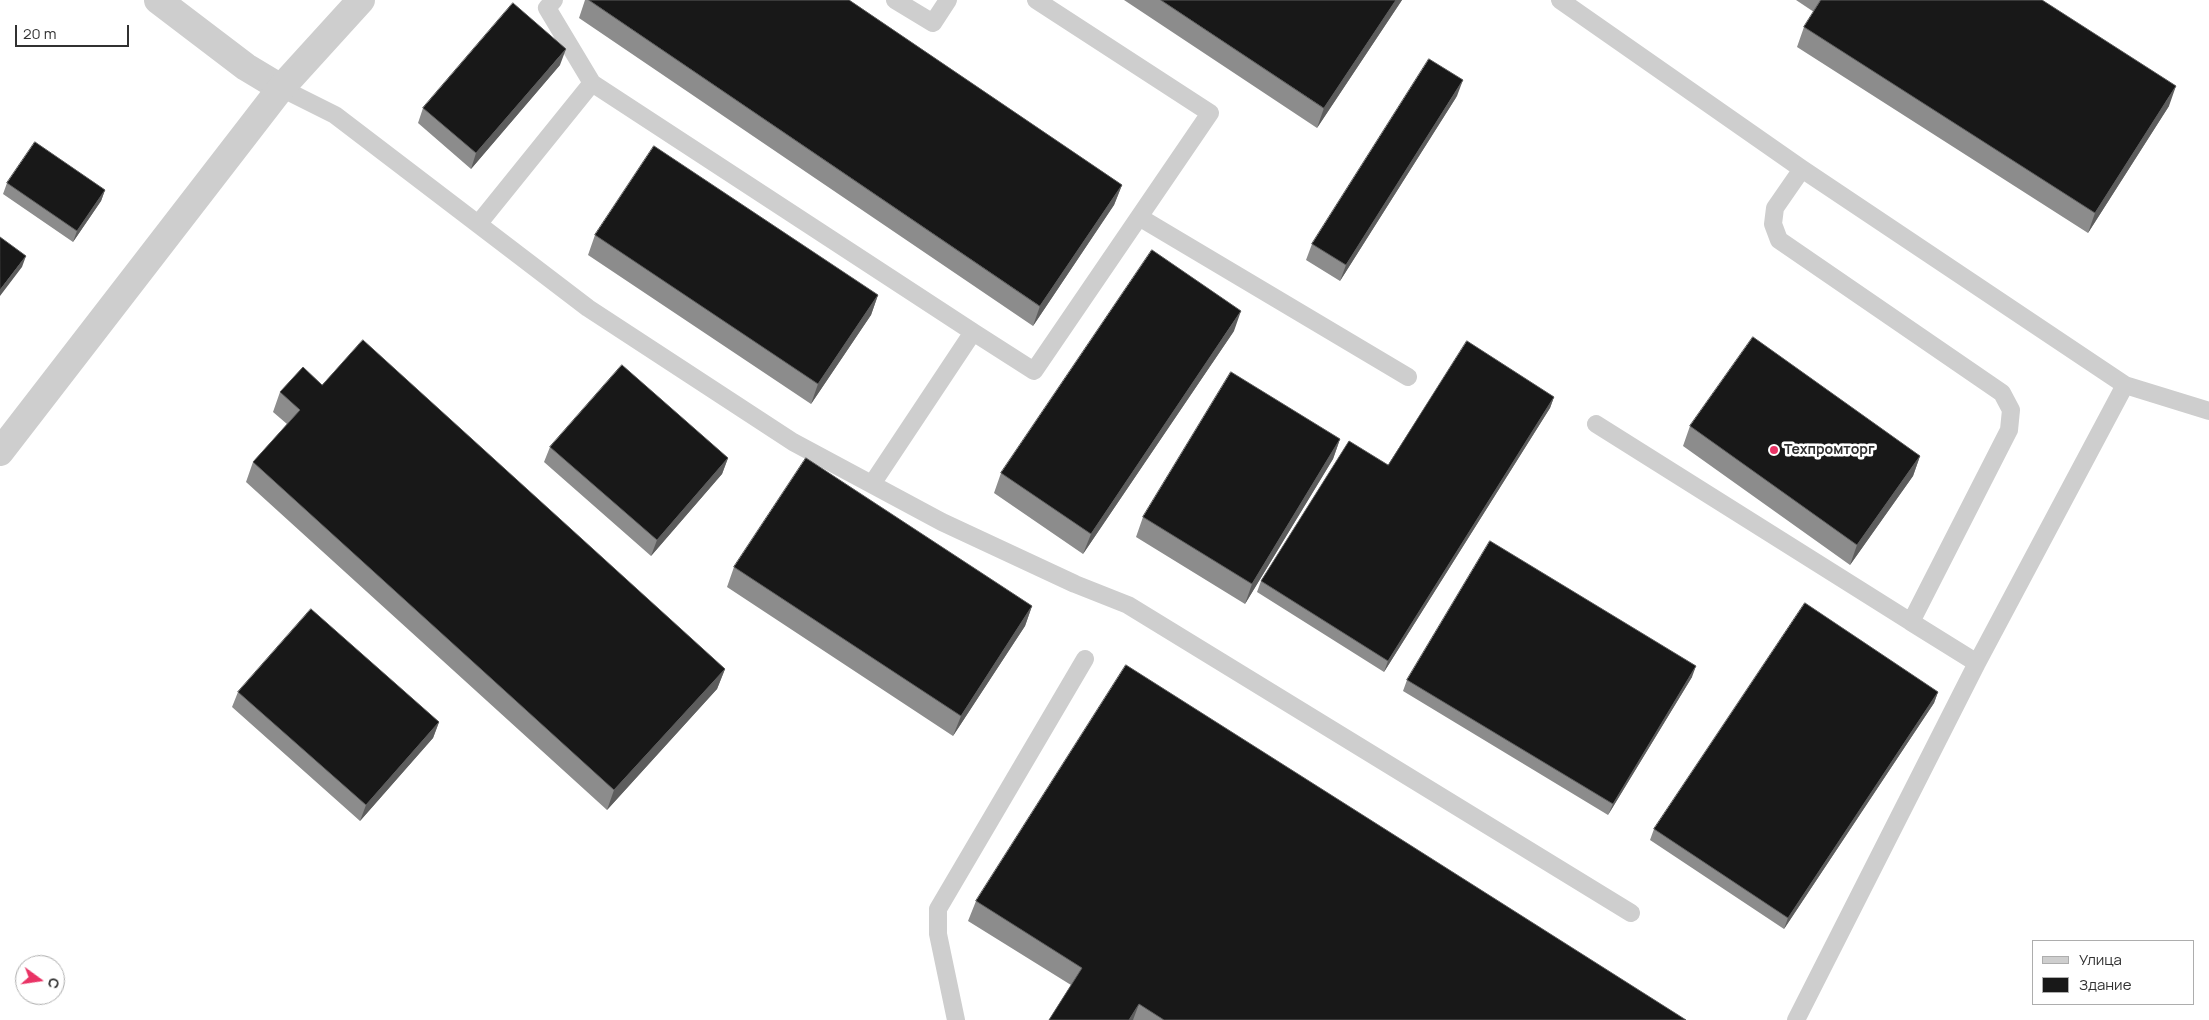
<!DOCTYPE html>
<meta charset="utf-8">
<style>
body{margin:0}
#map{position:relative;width:2209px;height:1020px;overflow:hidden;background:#fff;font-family:Manrope,sans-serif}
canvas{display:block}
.legend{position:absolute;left:2032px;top:940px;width:162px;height:65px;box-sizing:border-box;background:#fff;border:1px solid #adadad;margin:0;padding:6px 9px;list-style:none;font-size:15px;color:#313131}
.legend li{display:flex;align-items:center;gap:10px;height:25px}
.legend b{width:25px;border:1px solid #adadad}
.north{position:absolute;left:15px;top:955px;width:50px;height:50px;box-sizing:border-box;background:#fff;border:1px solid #adadad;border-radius:50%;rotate:104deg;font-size:14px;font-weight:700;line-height:20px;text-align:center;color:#313131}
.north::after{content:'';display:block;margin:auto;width:18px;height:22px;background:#e93365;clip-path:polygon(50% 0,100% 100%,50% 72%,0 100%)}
.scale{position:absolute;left:15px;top:25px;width:114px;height:22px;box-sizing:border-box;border:2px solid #313131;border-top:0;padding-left:6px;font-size:15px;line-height:18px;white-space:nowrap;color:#313131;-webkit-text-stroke:4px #fff;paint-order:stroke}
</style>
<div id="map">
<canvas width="2209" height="1020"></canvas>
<ul class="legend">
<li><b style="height:6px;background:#cecece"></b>Улица</li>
<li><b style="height:14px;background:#181818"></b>Здание</li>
</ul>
<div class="north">С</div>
<div class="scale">20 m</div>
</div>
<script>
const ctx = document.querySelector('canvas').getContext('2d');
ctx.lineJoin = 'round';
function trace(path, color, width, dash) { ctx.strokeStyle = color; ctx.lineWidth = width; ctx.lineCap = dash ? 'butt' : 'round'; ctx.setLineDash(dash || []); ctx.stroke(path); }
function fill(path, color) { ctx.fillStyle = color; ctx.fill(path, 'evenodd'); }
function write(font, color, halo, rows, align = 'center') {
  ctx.font = font + ' Manrope,sans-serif'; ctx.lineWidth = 5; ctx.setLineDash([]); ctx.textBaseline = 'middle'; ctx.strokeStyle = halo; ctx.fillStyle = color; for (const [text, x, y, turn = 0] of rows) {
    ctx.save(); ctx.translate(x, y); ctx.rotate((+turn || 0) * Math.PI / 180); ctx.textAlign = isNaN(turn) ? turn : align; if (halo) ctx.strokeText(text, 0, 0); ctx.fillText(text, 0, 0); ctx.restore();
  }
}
trace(new Path2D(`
 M554,0L547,8L592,83
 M895,0L933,23L948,0
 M1560,0L1802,169L2125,385L2209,411
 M281,88L335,115L588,308L793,442L942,522L1075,584L1128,605L1631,913
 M1802,169L1775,208L1773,224L1779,240L2002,393L2011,410L2009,430L1911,622L1977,663
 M1139,217L1408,377
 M479,223L592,83L973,332L872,484
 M973,332L1034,371L1210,113L1036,0
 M1596,424L1911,622
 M956,1020L938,934V909L1085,659
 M1796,1020L1977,663L2125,385`), '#cecece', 18);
trace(new Path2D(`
 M158,0L246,67L281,88`), '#cecece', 28);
trace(new Path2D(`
 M0,452L281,88L361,0`), '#cecece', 28);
fill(new Path2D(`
 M585,0H849L1122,185L1114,205L1033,326L579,18Z
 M1124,0H1402L1317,128Z
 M1796,0H2042L2169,106L2088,233L1797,47L1804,27L1814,12Z
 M560,65L471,169L418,123L423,108Z
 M1457,96L1340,281L1306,260L1312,244Z
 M7,183L105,190L101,201L73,242L3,194Z
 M595,235L878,295L871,315L811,404L588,255Z
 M1234,331L1083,554L994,493L1001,473Z
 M322,385L725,669L717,689L607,810L246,482L253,462L287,424L273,412L280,392Z
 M1554,397L1550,408L1384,672L1257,592L1261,581L1388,465Z
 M1690,426L1920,456L1913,476L1850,565L1683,446Z
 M1340,439L1333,459L1245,604L1136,537L1143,517Z
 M550,447L728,458L722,474L651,556L544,462Z
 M734,567L1032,606L1025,626L953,736L727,587Z
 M1692,677L1608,815L1403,691L1407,680Z
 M238,692L439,722L433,738L360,821L232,707Z
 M1938,692L1934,703L1784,929L1650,840L1654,829Z
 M976,901L1686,1020H1049L1071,985L968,921Z`), '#8c8c8c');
fill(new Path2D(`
 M1396,0H1402L1317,128L1324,108Z
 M566,49L560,65L471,169L476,153Z
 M1463,80L1457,96L1340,281L1346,265Z
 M2176,86L2169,106L2088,233L2095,213Z
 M1122,185L1114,205L1033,326L1040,306Z
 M105,190L101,201L73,242L77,231Z
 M26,256L22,267L0,296V290Z
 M878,295L871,315L811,404L818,384Z
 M1241,311L1234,331L1083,554L1091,534Z
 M1554,397L1550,408L1384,672L1388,661Z
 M1340,439L1333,459L1245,604L1252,584Z
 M1920,456L1913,476L1850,565L1857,545Z
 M728,458L722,474L651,556L657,540Z
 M1032,606L1025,626L953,736L961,716Z
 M1696,666L1692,677L1608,815L1613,804Z
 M725,669L717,689L607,810L614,790Z
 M1938,692L1934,703L1784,929L1788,918Z
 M439,722L433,738L360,821L366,805Z
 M1139,1004L1133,1020H1129Z`), '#5d5d5d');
const building = new Path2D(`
 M589,0H849L1122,185L1040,306Z
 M1161,0H1396L1324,108Z
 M1821,0H2042L2176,86L2095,213L1804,27Z
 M513,3L566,49L476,153L423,108Z
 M1429,59L1463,80L1346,265L1312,244Z
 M35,142L105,190L77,231L7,183Z
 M654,146L878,295L818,384L595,235Z
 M0,237L26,256L0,290Z
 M1152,250L1241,311L1091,534L1001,473Z
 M1753,337L1920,456L1857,545L1690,426Z
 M363,340L725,669L614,790L253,462L300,410L280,392L303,367L322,385Z
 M1467,341L1554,397L1388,661L1261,581L1349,441L1388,465Z
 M622,365L728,458L657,540L550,447Z
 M1231,372L1340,439L1252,584L1143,517Z
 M806,458L1032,606L961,716L734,567Z
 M1490,541L1696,666L1613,804L1407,680Z
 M1805,603L1938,692L1788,918L1654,829Z
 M311,609L439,722L366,805L238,692Z
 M1126,665L1686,1020H1164L1139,1004L1129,1020H1049L1082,968L976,901Z`);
fill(building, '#181818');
trace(building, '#5d5d5d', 1);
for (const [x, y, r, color] of [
 [1774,450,5,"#e93365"]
]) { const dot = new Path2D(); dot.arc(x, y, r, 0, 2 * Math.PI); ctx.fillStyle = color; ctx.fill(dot); trace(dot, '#fff', 2); }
write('bold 14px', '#313131', '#fff', [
 ["Техпромторг",1784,450]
], 'left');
</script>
